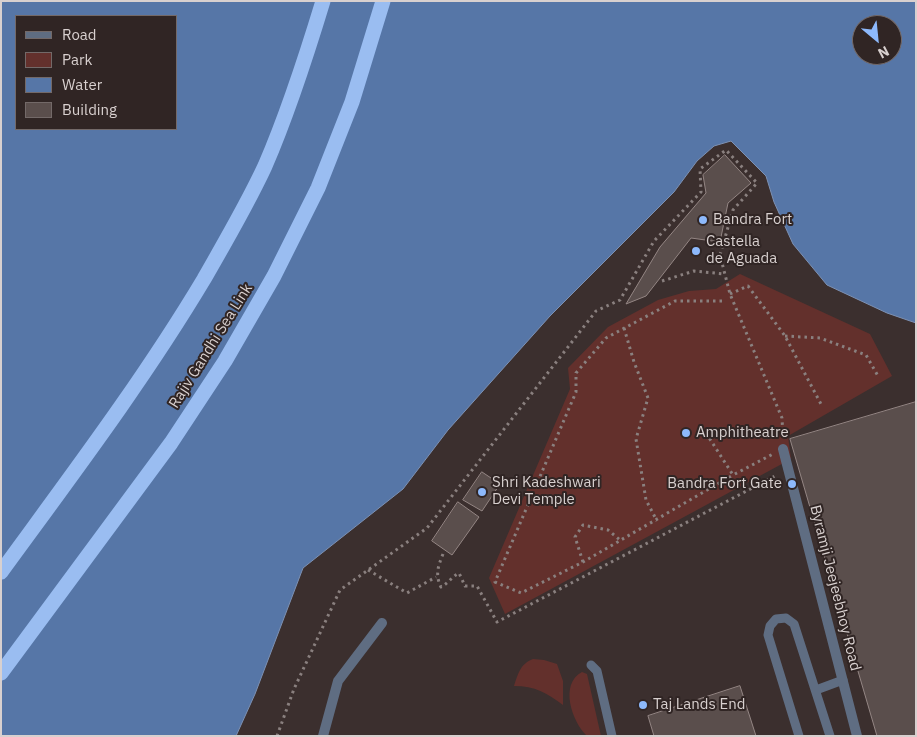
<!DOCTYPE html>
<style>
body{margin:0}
#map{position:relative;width:917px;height:737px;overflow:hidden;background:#3b2f2e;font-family:"IBM Plex Sans",sans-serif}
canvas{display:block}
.frame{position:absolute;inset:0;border:2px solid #d8d0cf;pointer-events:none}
.legend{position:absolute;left:15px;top:15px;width:162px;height:115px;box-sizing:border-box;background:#302524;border:1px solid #736968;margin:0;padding:6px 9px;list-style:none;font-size:15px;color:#d8d0cf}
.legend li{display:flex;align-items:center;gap:10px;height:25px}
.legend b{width:25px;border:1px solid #736968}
.north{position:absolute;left:852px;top:15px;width:50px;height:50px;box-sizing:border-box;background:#302524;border:1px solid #736968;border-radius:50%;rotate:152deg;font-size:14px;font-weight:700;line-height:20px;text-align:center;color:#d8d0cf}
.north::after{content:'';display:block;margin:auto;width:18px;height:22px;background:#8db9fc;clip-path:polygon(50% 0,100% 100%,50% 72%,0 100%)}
</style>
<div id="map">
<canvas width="917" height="737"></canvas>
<div class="frame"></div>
<ul class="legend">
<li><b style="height:6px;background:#5f6d82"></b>Road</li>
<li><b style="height:14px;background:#63302c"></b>Park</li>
<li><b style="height:14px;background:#5676a7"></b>Water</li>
<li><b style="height:14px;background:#5a4e4c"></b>Building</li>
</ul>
<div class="north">N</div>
</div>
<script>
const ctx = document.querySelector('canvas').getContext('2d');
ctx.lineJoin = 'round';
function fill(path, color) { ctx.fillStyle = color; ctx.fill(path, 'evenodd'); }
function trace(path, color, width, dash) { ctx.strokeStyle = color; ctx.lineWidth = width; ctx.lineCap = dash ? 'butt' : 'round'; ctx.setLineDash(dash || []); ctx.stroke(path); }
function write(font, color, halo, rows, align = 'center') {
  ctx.font = font + ' "IBM Plex Sans",sans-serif'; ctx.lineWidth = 4; ctx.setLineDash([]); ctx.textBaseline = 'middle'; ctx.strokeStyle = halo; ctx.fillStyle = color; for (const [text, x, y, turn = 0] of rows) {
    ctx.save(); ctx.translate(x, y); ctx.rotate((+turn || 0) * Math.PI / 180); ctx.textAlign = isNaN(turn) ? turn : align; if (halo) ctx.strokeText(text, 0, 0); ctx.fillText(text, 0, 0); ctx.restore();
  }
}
fill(new Path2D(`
 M740,274L870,334L892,376L788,436L791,459L505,614L489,578L570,389L568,368L608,327L658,300L689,291L716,289Z
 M533,659L544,660L557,664L563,681V705C547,693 535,686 514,686C518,674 520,664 533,659Z
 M582,672L587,674L601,736H587C572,722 559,684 582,672Z`), '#63302c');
const water = new Path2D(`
 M1,1H916V323L887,313L827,285L793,244L774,202L766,176L731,141L714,146L697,161L674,192L550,316L448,430L403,489L303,568L255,694L236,736H1ZM16,16H176V129H16ZM862,25H892V55H862Z`);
fill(water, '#5676a7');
trace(water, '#7d91b3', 1);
const building = new Path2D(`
 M725,155L751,183L728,203L720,242L691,238L646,296L626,304L660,247L706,193L703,175Z
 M916,402V736H877L790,439Z
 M482,472L500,484L482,511L463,500Z
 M458,502L479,517L452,555L432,541Z
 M740,686L756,736H654L648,716Z`);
fill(building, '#5a4e4c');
trace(building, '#948684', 1);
trace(new Path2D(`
 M662,281L694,271L725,274
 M730,294L748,286L785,336L822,406
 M722,301H675L606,338L576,373V392L495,582L521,593L583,562L733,475
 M624,328L634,362L648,398L636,439L646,500L657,521
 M785,336L820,338L866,355L878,376
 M706,433L733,475L773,454
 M443,554C438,566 435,575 441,587C449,583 451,577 459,573L465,586H477L497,622L777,475
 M583,562L575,537L583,525L608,530L620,540
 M368,570L407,593L436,577
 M277,736L294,689L340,590L427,528L596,311L620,300L654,241L701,192L700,169L726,150L757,183L733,210L720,255L730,294L782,418L783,437`), '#8a807f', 3, [2.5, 4]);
trace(new Path2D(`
 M591,665L597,671L612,736
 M816,690L843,680
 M799,736L768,635L770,626L776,619L786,618L794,624L830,736`), '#5f6d82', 9);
trace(new Path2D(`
 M323,736L338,681L382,623`), '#5f6d82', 10);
trace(new Path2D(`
 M783,449L857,736`), '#5f6d82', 10);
trace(new Path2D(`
 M1,572C71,476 143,381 204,279C225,242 247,205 265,166C288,113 306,57 323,1
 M1,673L171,443L225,361L274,276L318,188L352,102L383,1`), '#9abdf1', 15);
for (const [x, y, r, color] of [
 [703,220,5,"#8db9fc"],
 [696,251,5,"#8db9fc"],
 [686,433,5,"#8db9fc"],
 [792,484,5,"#8db9fc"],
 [482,492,5,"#8db9fc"],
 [643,705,5,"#8db9fc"]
]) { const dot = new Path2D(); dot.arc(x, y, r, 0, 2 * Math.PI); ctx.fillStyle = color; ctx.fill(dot); trace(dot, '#302524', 2); }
write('15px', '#d8d0cf', '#302524', [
 ["Bandra Fort",713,220],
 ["Castella",706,242],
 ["de Aguada",706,259],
 ["Amphitheatre",696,433],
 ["Shri Kadeshwari",492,483],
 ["Devi Temple",492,500],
 ["Bandra Fort Gate",782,484,"right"],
 ["Taj Lands End",653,705]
], 'left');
write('15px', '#d8d0cf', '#302524', [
 ["Rajiv Gandhi Sea Link",211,346,-58],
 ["Byramji Jeejeebhoy Road",835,588,76]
]);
</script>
